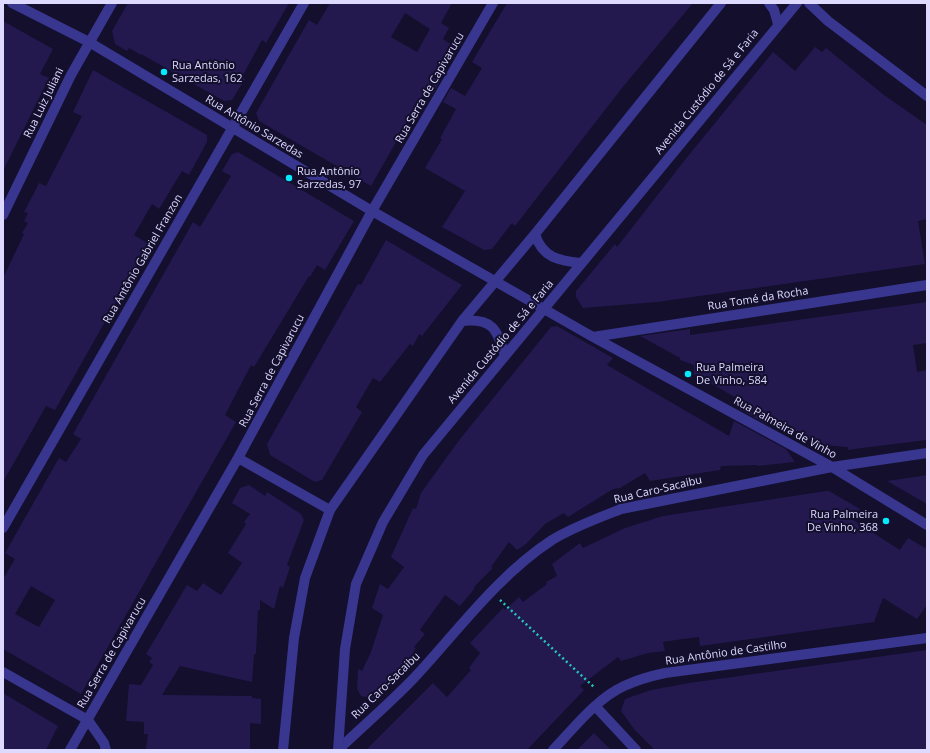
<!DOCTYPE html>
<meta charset="utf-8">
<style>
body{margin:0}
#map{position:relative;width:930px;height:753px;overflow:hidden;background:#130f2d;font-family:"Open Sans",sans-serif}
canvas{display:block}
.frame{position:absolute;inset:0;border:4px solid #dedaff;pointer-events:none}
</style>
<div id="map">
<canvas width="930" height="753"></canvas>
<div class="frame"></div>
</div>
<script>
const ctx = document.querySelector('canvas').getContext('2d');
ctx.lineJoin = 'round';
function fill(path, color) { ctx.fillStyle = color; ctx.fill(path, 'evenodd'); }
function trace(path, color, width, dash) { ctx.strokeStyle = color; ctx.lineWidth = width; ctx.lineCap = dash ? 'butt' : 'round'; ctx.setLineDash(dash || []); ctx.stroke(path); }
function write(font, color, halo, rows, align = 'center') {
  ctx.font = font + ' "Open Sans",sans-serif'; ctx.lineWidth = 4; ctx.setLineDash([]); ctx.textBaseline = 'middle'; ctx.strokeStyle = halo; ctx.fillStyle = color; for (const [text, x, y, turn = 0] of rows) {
    ctx.save(); ctx.translate(x, y); ctx.rotate((+turn || 0) * Math.PI / 180); ctx.textAlign = isNaN(turn) ? turn : align; if (halo) ctx.strokeText(text, 0, 0); ctx.fillText(text, 0, 0); ctx.restore();
  }
}
fill(new Path2D(`
 M128,3H289L266,43L262,40L242,77L245,79L232,100L224,101L141,54V55L129,48L127,51L115,44L112,31Z
 M330,3H452L441,23L449,28L443,39L452,45L433,77L440,81L432,95L425,91L371,186L259,121L256,113L309,20L317,25ZM405,13L430,29L417,52L391,37Z
 M507,3H693L622,88L515,226L512,223L492,249L484,250L442,227L465,191L425,168L442,139L440,138L456,109L443,102L451,88L465,96L482,68L472,62Z
 M3,21L53,49L40,74L49,78L3,171Z
 M815,47L822,52L826,48L884,95L927,125V219L918,221L925,264L657,302L583,308L576,297V291L615,244L617,247L684,161L773,52L795,71Z
 M93,70L207,135V142L189,175L182,171L159,209L152,204L134,235L149,244L55,410L46,406L3,482V278L24,234L22,233L28,223L24,221L28,213L24,212L34,193L39,183L46,186L82,116L73,112Z
 M238,152L354,221L325,270L317,265L310,277L309,276L254,367L251,365L225,415L236,422L81,694L3,649V579L15,559L5,553L59,458L66,462L81,439L73,434L193,222L200,227L231,176L222,171L232,154ZM31,586L55,600L39,627L15,614Z
 M386,240L462,285L422,336L419,334L413,346L410,344L380,382L373,378L356,407L362,412L322,480L315,482L270,455L267,444L358,284L361,285Z
 M927,302V343L913,345L917,372L927,370V440L862,448L848,450V447L820,445L756,408L768,425L739,409L742,401L694,374V365L680,360V358L640,336L690,329V335Z
 M557,326L613,358L607,365L729,436L734,421L786,449L795,462L757,466V465L721,466L720,470L650,481L645,473L620,488L613,489L568,517L564,513L545,524L526,544L517,550L509,542L491,567L493,568L474,587L475,588L460,606L445,595L420,630L425,634L414,647L416,648L401,672L374,699L361,696L357,689L358,669L362,671L371,652L383,615L372,608L380,584L388,589L404,567L391,557L413,508L416,509L421,493L428,483L460,439L551,327Z
 M927,475V504L887,481L908,478Z
 M249,485L265,496L267,492L301,514L304,520L287,565L290,567L283,588L280,586L274,609L260,600V610H258L256,654H254L252,682L180,666L162,695L252,696V698L261,699V724L250,723V750L146,749L148,734H144V722L126,721L129,684L141,685L153,665L149,662L152,658L146,654L187,585L197,591L203,583L221,595L242,563L228,553L246,524L244,522L250,514L232,503L240,488Z
 M826,491H829L860,509L853,520L900,550L908,538L927,549V605L917,619L883,598L874,622L700,646L699,637L683,639L663,642L665,651L648,653L621,661L618,657L580,686L584,690L527,750H366L433,683L447,697L471,670L469,668L480,653L470,643L503,608L505,610L519,597L523,602L547,584L546,582L557,576L552,564L580,543L583,548L625,528L663,516Z
 M927,650V750H655L634,729L621,711L625,699L651,690L689,683Z
 M3,693L58,726L46,750H3Z
 M594,733L611,750H577Z`), '#23194f');
trace(new Path2D(`
 M500,600L595,688`), '#25c8bc', 2.5, [2, 3]);
trace(new Path2D(`
 M12,3L89,42L372,211L593,337L832,467L927,525
 M809,3L828,21L927,96
 M593,337L927,285
 M238,458L330,510
 M3,528L304,3
 M3,672L88,720L104,743L106,750
 M596,707L636,750
 M70,750L238,458L372,211L493,3
 M338,750C363,726 389,704 413,679C457,632 497,576 552,540C573,527 598,518 621,509L832,467L927,453
 M553,750C574,728 596,699 624,686C637,680 651,676 665,673L927,638`), '#38368f', 10);
trace(new Path2D(`
 M769,3L774,10L778,24
 M3,215L71,75L112,3
 M535,234C542,258 560,261 581,263
 M462,321C493,318 497,329 505,356
 M283,750L294,638L305,578L330,510L462,321L535,234L721,3
 M338,750L345,649L356,584L383,522L423,455L797,3`), '#38368f', 10);
for (const [x, y, r, color] of [
 [164,72,4,"#06eaff"],
 [289,178,4,"#06eaff"],
 [688,374,4,"#06eaff"],
 [886,521,4,"#06eaff"]
]) { const dot = new Path2D(); dot.arc(x, y, r, 0, 2 * Math.PI); ctx.fillStyle = color; ctx.fill(dot); trace(dot, '#130f2d', 1.5); }
write('11px', '#dedaff', '#130f2d', [
 ["Rua Antônio",172,66],
 ["Sarzedas, 162",172,79],
 ["Rua Antônio",297,172],
 ["Sarzedas, 97",297,185],
 ["Rua Palmeira",696,368],
 ["De Vinho, 584",696,381],
 ["Rua Palmeira",878,515,"right"],
 ["De Vinho, 368",878,528,"right"]
], 'left');
write('11px', '#dedaff', '#130f2d', [
 ["Rua Serra de Capivarucu",430,88,-60],
 ["Avenida Custódio de Sá e Faria",707,92,-51],
 ["Rua Luiz Juliani",44,103,-64],
 ["Rua Antônio Sarzedas",254,127,31],
 ["Rua Antônio Gabriel Franzon",143,259,-60],
 ["Rua Tomé da Rocha",758,299,-9],
 ["Avenida Custódio de Sá e Faria",501,342,-50],
 ["Rua Serra de Capivarucu",272,371,-62],
 ["Rua Palmeira de Vinho",785,428,29],
 ["Rua Caro-Sacaibu",658,490,-13],
 ["Rua Serra de Capivarucu",112,653,-60],
 ["Rua Antônio de Castilho",726,653,-8],
 ["Rua Caro-Sacaibu",386,686,-44]
]);
</script>
